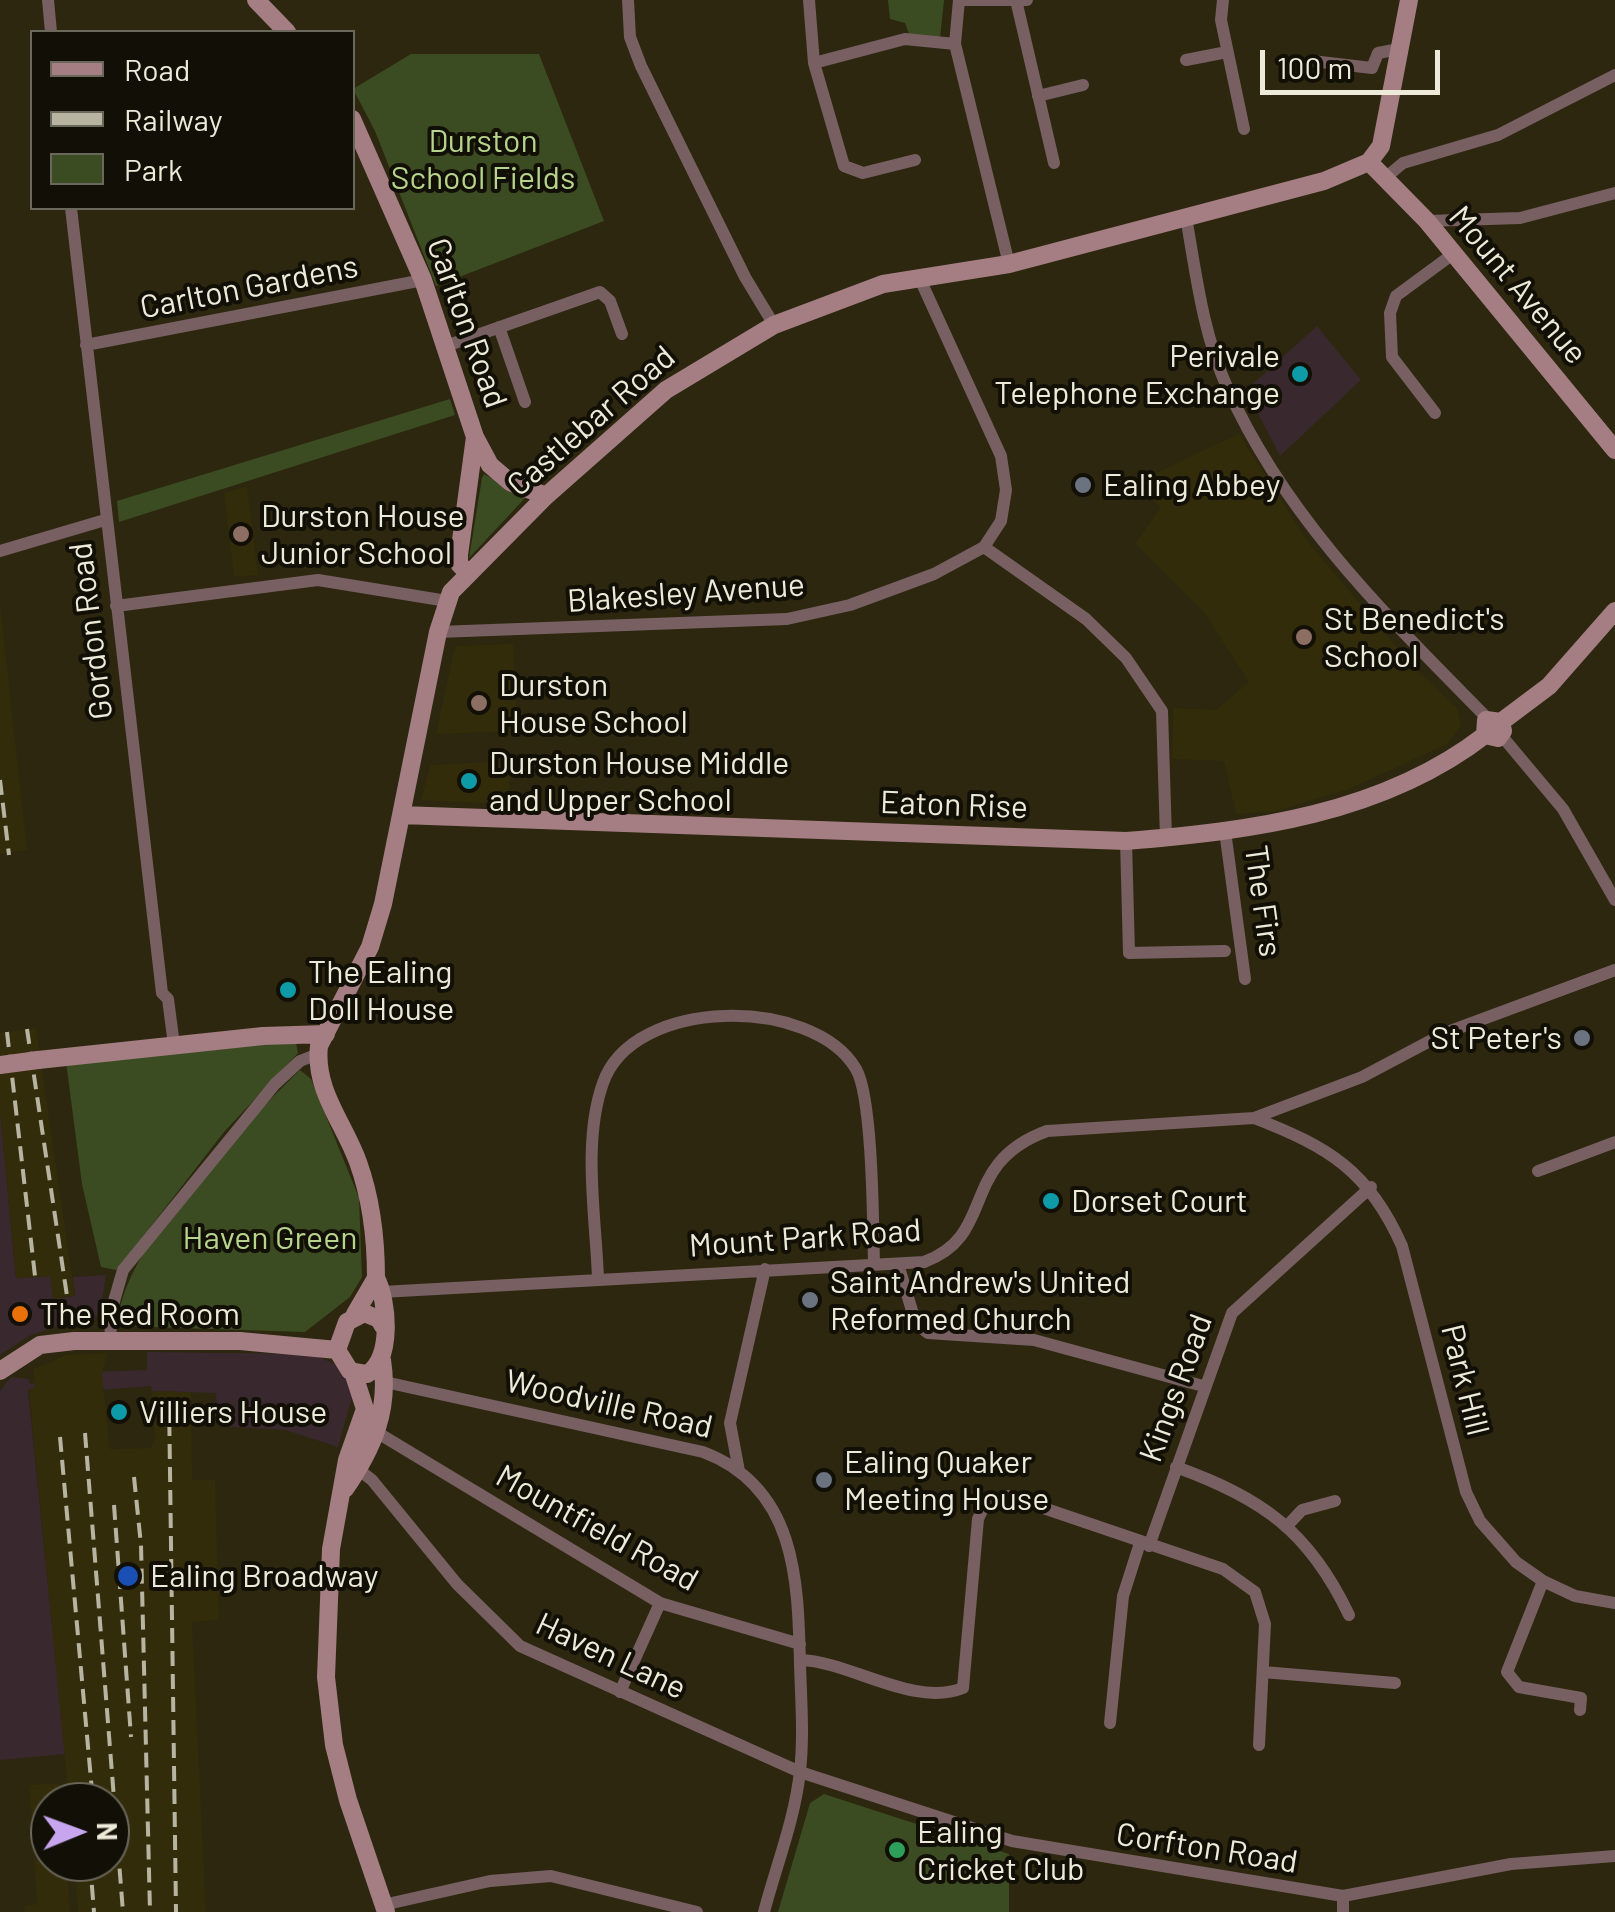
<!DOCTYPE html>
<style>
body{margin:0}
#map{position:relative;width:1615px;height:1912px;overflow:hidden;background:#2c270e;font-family:Barlow,sans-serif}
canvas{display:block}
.legend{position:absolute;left:30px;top:30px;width:325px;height:180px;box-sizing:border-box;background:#121006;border:2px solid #6a675b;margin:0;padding:12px 18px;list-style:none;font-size:30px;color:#edeada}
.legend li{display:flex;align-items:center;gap:20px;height:50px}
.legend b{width:50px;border:2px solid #6a675b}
.north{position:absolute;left:30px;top:1782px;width:100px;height:100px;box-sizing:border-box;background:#121006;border:2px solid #6a675b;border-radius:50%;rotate:89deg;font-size:28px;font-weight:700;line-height:40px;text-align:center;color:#edeada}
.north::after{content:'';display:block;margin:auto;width:35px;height:45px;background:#c7a6ef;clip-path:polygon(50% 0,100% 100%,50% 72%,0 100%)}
.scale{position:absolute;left:1260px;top:50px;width:180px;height:45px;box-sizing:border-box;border:5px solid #edeada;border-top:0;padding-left:12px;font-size:30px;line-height:35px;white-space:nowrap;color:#edeada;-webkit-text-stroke:8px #121006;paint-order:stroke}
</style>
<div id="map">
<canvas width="1615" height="1912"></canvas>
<ul class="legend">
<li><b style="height:12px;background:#a47e83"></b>Road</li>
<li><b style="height:12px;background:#b8b4a2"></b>Railway</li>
<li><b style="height:28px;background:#3c4c22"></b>Park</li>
</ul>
<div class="north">N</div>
<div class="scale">100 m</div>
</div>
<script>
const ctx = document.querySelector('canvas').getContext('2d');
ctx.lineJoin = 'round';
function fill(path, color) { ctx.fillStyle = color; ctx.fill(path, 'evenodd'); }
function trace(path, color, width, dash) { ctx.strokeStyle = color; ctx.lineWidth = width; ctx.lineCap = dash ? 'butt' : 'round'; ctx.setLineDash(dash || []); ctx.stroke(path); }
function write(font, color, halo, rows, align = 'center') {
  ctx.font = font + ' Barlow,sans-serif'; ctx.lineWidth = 8; ctx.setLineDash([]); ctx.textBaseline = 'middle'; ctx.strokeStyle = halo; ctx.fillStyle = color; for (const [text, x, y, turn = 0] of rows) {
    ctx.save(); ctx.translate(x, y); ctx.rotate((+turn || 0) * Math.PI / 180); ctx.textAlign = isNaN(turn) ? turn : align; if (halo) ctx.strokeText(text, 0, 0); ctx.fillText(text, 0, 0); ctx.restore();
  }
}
fill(new Path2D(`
 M1317,326L1361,380L1280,456L1246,390Z
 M0,1111L16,1278L51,1276L53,1298L75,1296L73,1277L106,1275L101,1308L93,1322L55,1327L29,1336L0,1355Z
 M147,1352L312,1354L337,1365L354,1390L338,1447L286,1430L218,1426L216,1393L152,1391L151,1386L44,1394L43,1385L28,1390L65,1754L0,1760V1391L11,1377L28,1379L30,1384L90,1372L147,1370Z`), '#3a282f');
fill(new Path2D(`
 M1239,434L1308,542L1410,663L1457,708L1461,726L1447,744L1349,789L1277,811L1236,814L1224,761L1172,759L1173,708L1216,710L1249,682L1203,611L1135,544L1161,507L1134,483Z
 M247,486L258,575L234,577L224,493Z
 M0,603L27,850L0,854Z
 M513,644L517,731L436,734L455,646Z
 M510,761L509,804L421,800L430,765Z
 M36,1028L75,1296L53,1299L50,1276L16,1278L0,1111V1033Z
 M107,1353L102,1375L110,1449L151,1448L155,1438L151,1391L191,1392L192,1480H215L219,1620L192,1622L206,1912H78L74,1862H110V1802H69L29,1390L35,1387L33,1369L66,1355Z
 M59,1783L61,1802H50V1831L33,1833L29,1785Z
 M44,1847H50V1862H67L70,1912H25L24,1906L37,1904L34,1859H44Z`), '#332c0a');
fill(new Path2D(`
 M888,0H944L940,38L909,34L905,23L890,19Z
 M411,54H539L604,221L436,286L375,131L353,89Z
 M450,399L455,415L119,522L117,501Z
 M484,474L526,497L469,558L482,478Z
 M296,1043L298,1053L224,1132L120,1266L116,1270L101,1267L82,1184L66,1062L154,1050Z
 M300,1070L311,1079L359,1198L362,1277L350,1297L305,1332L118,1326C118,1250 247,1122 300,1070Z
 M824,1794L1009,1854V1912H778L810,1803Z`), '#3c4c22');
trace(new Path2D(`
 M48,0L51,32
 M628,0L630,37L641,66L745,277L774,325
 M809,0L814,63L844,166L863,173L915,160
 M959,0L955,44L1009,264
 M959,0H1027
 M1016,0L1054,163
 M1223,0L1221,20L1244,129
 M1186,60L1227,52
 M1312,61L1372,68L1378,53L1399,49
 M814,63L905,39L955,44
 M1038,96L1083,85
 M1385,178L1403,163L1498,135L1615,75
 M71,208L162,993L168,999L174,1045
 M1186,217C1196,274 1203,334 1227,387C1285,518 1389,618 1488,719
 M1427,221L1520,218L1615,193
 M499,327L525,402
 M86,345L423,280
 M446,346L600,292L610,301L622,334
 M1435,413L1392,357L1390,313L1396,296L1453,254
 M984,547L1086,619L1126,658L1162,711L1166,838
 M0,551L105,520
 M116,606L318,580L447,601
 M438,632L787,619L850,605L934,574L984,547L1001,521L1006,490L1001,456L919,277
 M1501,735L1563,809L1615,900
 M1225,831L1245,979
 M1126,841L1129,953L1225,951
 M1254,1118C1329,1147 1369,1171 1402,1246L1466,1492L1480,1521L1516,1562L1543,1581L1575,1596L1615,1603
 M1538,1171L1615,1142
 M898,1264L916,1324L928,1333L1034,1340L1203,1386
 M598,1279C596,1218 582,1142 603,1083C633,996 813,996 856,1069C873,1098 873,1226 874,1265
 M382,1292L924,1262C998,1235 957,1164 1047,1131L1254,1118L1362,1077L1445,1033L1615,970
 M111,1340L110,1315L123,1270L275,1084L300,1061L318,1054
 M385,1382L703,1452C796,1487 798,1579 800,1664C801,1700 804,1736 800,1771C795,1819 776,1866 764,1912
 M378,1433L660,1603L800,1644
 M354,1466L372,1480L457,1584L520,1646L800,1772L1012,1841L1343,1896L1511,1864L1615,1856
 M1176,1467C1262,1498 1309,1531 1349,1615
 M739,1471L730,1423L765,1269
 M1286,1527L1302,1510L1335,1501
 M1149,1546L1232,1313L1371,1187
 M1543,1581L1507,1672L1519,1687L1581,1698L1580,1710
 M800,1660C850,1661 913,1708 963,1688L978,1519L986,1502L1008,1496L1223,1569L1255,1592L1265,1624L1259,1745
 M1263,1672L1395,1683
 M620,1692L660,1603
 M1110,1723L1123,1596L1140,1543
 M1343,1896V1912
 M383,1905L490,1881L551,1876L697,1912`), '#775f62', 12);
trace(new Path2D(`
 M256,0L287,32
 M352,119L423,280L475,437L490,465L510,482L546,496
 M1369,162L1427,221L1615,450
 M469,574L459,564V555L475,437
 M1485,735L1486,720L1501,722L1549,686L1615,611
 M401,815L1126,841C1251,831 1383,814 1485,735L1498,738L1503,731L1501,722
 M38,1060L263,1036L326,1034
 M355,1314L376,1278
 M383,1326L379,1319L364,1313L347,1322L337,1350L350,1371L367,1374C393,1360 388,1301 376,1278C376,1240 371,1198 358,1162C344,1123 314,1090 319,1046L370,947L383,904L438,632L451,592L546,496L666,390L774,325L883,284L1009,264L1324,181L1369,162L1381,146L1409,0
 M0,1371L40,1345L74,1341H240L337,1350
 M353,1372L365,1409L347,1460L331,1549L326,1677L334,1745L348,1800L386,1912
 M345,1489C373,1448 390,1410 382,1360`), '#a47e83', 18);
trace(new Path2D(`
 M0,780L9,855
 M27,1029L67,1296
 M7,1032L35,1276
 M169,1398L176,1912
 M85,1433L123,1912
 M60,1437L93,1802
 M134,1477L141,1545L150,1912
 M114,1505L131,1737
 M90,1862L94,1912`), '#b8b4a2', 4, [15, 8]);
trace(new Path2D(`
 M0,1065L38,1060`), '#a47e83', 18);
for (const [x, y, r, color] of [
 [1300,374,10,"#0f9aa8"],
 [1083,485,10,"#6b7280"],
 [241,534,10,"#8d6e63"],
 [1304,637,10,"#8d6e63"],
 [479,703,10,"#8d6e63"],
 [469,781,10,"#0f9aa8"],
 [288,990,10,"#0f9aa8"],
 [1582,1038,10,"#6b7280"],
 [1051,1201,10,"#0f9aa8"],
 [810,1300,10,"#6b7280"],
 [20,1314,10,"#e8710a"],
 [119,1412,10,"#0f9aa8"],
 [824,1480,10,"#6b7280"],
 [128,1576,12,"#1a4fb4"],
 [897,1850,10,"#2e9e5b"]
]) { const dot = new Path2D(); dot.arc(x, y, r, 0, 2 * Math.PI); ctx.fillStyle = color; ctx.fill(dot); trace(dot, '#121006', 4); }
write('32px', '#b7d48c', '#121006', [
 ["Durston",483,141],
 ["School Fields",483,178],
 ["Haven Green",270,1238]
]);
write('32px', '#edeada', '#121006', [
 ["Mount Avenue",1518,285,50],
 ["Carlton Gardens",249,287,-11],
 ["Carlton Road",467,323,70],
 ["Castlebar Road",591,421,-41],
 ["Blakesley Avenue",686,593,-4],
 ["Gordon Road",91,631,-97],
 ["Eaton Rise",954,805,2],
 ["The Firs",1263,901,82],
 ["Mount Park Road",805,1238,-4],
 ["Park Hill",1465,1380,76],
 ["Kings Road",1176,1388,-70],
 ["Woodville Road",609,1404,13],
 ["Mountfield Road",597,1528,29],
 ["Haven Lane",611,1656,25],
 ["Corfton Road",1207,1848,9]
]);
write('32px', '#edeada', '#121006', [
 ["Perivale",1280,356,"right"],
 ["Telephone Exchange",1280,393,"right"],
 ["Ealing Abbey",1103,485],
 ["Durston House",261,516],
 ["Junior School",261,553],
 ["St Benedict's",1324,619],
 ["School",1324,656],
 ["Durston",499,685],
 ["House School",499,722],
 ["Durston House Middle",489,763],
 ["and Upper School",489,800],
 ["The Ealing",308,972],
 ["Doll House",308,1009],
 ["St Peter's",1562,1038,"right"],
 ["Dorset Court",1071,1201],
 ["Saint Andrew's United",830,1282],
 ["Reformed Church",830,1319],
 ["The Red Room",40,1314],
 ["Villiers House",139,1412],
 ["Ealing Quaker",844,1462],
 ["Meeting House",844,1499],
 ["Ealing Broadway",150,1576],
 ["Ealing",917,1832],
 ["Cricket Club",917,1869]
], 'left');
</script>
